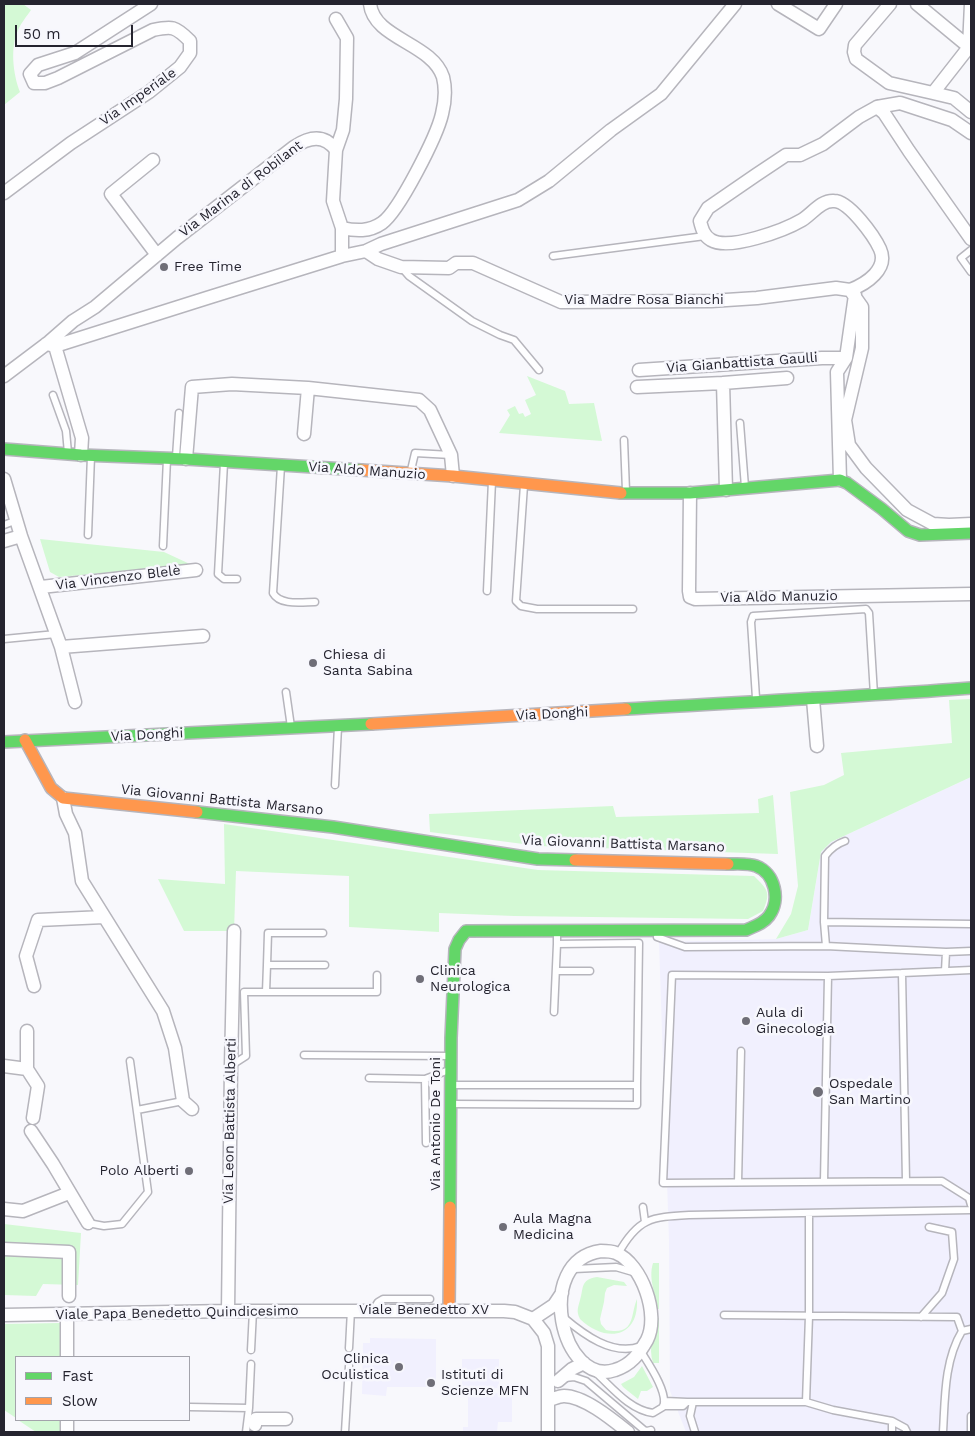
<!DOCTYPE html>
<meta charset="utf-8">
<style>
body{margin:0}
#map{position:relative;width:975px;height:1436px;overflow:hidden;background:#f8f8fc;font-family:"Work Sans",sans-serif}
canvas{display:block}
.frame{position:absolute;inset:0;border:5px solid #25242f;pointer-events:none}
.legend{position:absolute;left:15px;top:1356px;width:175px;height:65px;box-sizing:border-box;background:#f7f7fd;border:1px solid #a3a3ab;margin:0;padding:6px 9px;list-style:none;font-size:15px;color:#25242f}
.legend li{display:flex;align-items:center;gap:10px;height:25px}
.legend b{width:25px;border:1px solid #a3a3ab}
.scale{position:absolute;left:15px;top:25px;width:118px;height:22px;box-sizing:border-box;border:2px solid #25242f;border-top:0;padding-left:6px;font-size:15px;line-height:18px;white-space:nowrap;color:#25242f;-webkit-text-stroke:4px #f7f7fd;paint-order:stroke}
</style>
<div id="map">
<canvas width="975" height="1436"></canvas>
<div class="frame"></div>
<ul class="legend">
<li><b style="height:6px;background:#63d668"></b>Fast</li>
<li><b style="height:6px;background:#ff974d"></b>Slow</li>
</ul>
<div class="scale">50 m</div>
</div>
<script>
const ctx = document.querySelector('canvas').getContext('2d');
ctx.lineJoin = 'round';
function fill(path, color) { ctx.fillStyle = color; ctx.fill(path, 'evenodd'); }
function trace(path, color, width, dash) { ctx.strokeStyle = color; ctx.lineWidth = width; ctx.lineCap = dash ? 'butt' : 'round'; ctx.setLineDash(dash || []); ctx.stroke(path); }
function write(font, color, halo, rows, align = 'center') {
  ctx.font = font + ' "Work Sans",sans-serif'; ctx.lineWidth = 5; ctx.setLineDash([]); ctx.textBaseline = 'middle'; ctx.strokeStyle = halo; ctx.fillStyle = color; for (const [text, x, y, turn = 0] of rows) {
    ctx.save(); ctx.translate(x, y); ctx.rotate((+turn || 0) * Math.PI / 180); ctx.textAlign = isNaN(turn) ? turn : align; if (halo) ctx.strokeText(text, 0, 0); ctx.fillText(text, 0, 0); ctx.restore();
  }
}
fill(new Path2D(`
 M971,777V1432H686L670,1391L669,1241L659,942L776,939L808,930L821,852L831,842Z
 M370,1338L436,1339V1387H387L386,1396L362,1394L363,1343H370Z
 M462,1359H499V1388H495V1393H512V1422H498L497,1432H463V1427H468V1388H462Z`), '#f1f0fe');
fill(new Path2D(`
 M4,4H23L31,10C27,16 21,23 18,30C10,48 13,74 20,92L4,105Z
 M527,376L565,391L569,404L594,403L602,441L499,433L510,415L507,410L515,406L519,414L523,413L525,417L531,414L525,400L536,395Z
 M40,539L164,552L192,565L59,577L50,572Z
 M971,699V777L831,842L821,852L808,930L776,939L791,914L798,886L790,792L824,785L844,775L841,753L952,743L949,700Z
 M773,795L778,854L539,846L430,832L429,814L613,806L616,817L759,813L758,799Z
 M224,824L538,870L754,876C768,890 771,892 763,911L748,919L514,916L439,913V932L349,927V876L236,871L234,931H184L158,879L225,884Z
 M4,1224L81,1233L78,1285L43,1284L36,1296L4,1295Z
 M653,1263H659V1309H656C656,1291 648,1280 653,1263Z
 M597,1277L624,1282L627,1286L614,1285L607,1288L605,1293L604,1302L600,1319L601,1324L606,1330C636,1336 630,1315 637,1299C639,1339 605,1343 580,1319C576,1311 578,1308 580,1300C584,1287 580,1280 597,1277Z
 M656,1318H659V1363H653C648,1346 654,1335 656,1318Z
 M60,1323V1357H16V1418L4,1410V1324Z
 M642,1366L653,1387L647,1391H641L638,1399L623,1387L621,1384L634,1377Z
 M18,1420H61V1432H36Z`), '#d4f9d5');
const lane = new Path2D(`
 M971,250L961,258L971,272
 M553,256L705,236
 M402,268L409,276L472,321L500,335L514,340L539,370
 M53,395L66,431L68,453
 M740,423L745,487
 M624,440L626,491
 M176,457L179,413
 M224,463L218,574L224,579H237
 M281,466L273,593C280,606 303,602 315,602
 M411,470L415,453L451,455
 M524,485L516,601L521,606L537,609H633
 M4,525L17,520
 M88,535L91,456
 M163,546L167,459
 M487,591L492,481
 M4,639L56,634
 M286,692L291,727
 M756,698L751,622L753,616L866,609L869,613L874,695
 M335,785L338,727
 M824,922L825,856C831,848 836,844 845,841
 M657,937L685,947L826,946L946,952L971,951
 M826,946L824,922L971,924
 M267,965L268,933H323
 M556,971H590
 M945,971L946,952
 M902,973L828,976L672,975L663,1183L942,1181L969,1198L971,1205
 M266,992L267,965H325
 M554,1012L557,944
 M304,1055L450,1056
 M232,1065L246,1056L244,992H377V975
 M369,1078L425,1079L449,1070
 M425,1079L426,1143
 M452,1085H637L639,943L557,944V933
 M452,1104L637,1105V1085
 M137,1110L183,1101
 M824,1181L828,976
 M906,1181L902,973L971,970
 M738,1182L741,1051
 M643,1207L645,1222
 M88,1223L104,1226L122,1224L148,1192L130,1061
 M618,1254C638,1218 651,1217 689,1215L971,1210
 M574,1269L616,1267L633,1272
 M373,1310L378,1302L383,1299H430
 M724,1315L957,1317L962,1331C944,1361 945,1399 943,1432
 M563,1317C583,1334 613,1357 641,1346
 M921,1317L942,1293L954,1259L952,1232L929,1227
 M962,1331L971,1329
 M349,1348L351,1310
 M251,1350L253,1311
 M594,1371C611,1386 629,1410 653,1413L663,1407C669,1393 648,1363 640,1350
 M565,1378L574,1377L586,1381L644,1430L647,1431L651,1430
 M665,1401L687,1402H806L809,1316V1213
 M693,1402L690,1416L695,1432
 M806,1402L833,1410L892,1421L905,1428L907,1432
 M663,1406H683L686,1403
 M189,1407L249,1408L251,1364
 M246,1432L249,1408
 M345,1432L349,1366
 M892,1432V1421
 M971,1432V1416`);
const street = new Path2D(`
 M778,4L819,29L836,4
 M890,4L855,45L854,52L856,59L889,83L933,93L969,47L917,4
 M971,4L969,47L971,49
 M336,19L347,38L346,99L343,130L336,150L333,201L342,228V256
 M933,93L954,98L971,112
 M877,107L900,103L952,120L971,133
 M153,160L111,194L157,255
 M4,193L71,143L149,92L180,67L190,53V41C175,26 172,26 153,30L58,78L45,83H34L30,74L38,65L75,53L151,4
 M342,228C356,231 369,232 382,223C399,211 437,136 442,114C445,102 446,89 443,77C432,43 374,39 370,4
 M366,251L378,259L401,267L449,268L456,263H473L561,302L711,301L757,298L836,288L850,290L862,307V348L845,420L849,445L866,468L907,510L933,524L949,525L971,524
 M850,290C866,284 889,269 880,249C874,236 849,201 834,201C821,200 812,214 802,220C785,230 729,251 711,240C704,236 702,229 700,221L708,208L756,175L786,155H800L823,144L859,117L877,107L884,113L909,151L971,239
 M46,344L55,346L207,298L342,256L366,251L381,244L518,200L549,181L611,130L661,94L735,4
 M55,346L82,438L81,455
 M639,370L822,358H846
 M4,376L49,342L73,321L95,307L177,238L294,147C309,137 324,134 336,150
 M723,383L787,378
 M637,387L723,383L726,490
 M308,388L419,400L430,410L451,455L453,476
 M186,459L192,387L232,384L308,388L304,434
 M4,479L21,536L61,647L75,702
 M840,480L837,372L846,358L855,295
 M690,493L689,591L690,597L695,599L971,594
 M4,541L21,536
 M41,587L196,570
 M61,647L203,636
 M813,699L817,746
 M63,798L66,814L75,833L82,881L163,1011L175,1048L183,1101L192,1109
 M34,986L26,956L38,920L104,917
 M27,1031V1069L38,1086L33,1118
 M4,1066L27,1069
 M31,1131L53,1164L88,1223
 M4,1209L23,1211L69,1193
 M4,1249L69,1252V1296
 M601,1251C606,1251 611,1251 616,1253C642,1264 660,1315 647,1340C639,1354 631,1365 615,1370C562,1388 532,1261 601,1251Z
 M228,1311L231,1066L234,931
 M4,1315L228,1311H504L515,1312L533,1319L544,1333L548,1346V1432
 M67,1315V1357
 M533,1319L554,1305L562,1293
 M558,1381L572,1369L584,1363
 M549,1400C553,1399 559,1396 564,1396C584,1396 613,1420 628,1432
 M255,1425L256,1419H286
 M67,1432V1420`);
const fast = new Path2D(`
 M4,449L81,455L186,459L361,470
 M621,493H690L840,480L847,483L882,509L908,531L920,535L971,533
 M626,709C741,702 856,697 971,688
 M4,742L371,724
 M197,812L333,827L538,859L575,860
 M450,1207L451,1038L455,949L459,940L466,931L746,930C755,926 763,924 769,916C781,900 775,873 756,866C749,863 736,864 728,864`);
const slow = new Path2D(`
 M361,470L453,476L621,493
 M371,724L626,709
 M25,740L51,788L63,798L197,812
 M575,860L728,864
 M449,1310L450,1207`);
trace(lane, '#b6b5bc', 9);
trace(street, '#b6b5bc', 15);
trace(fast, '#b6b5bc', 14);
trace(slow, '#b6b5bc', 14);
trace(lane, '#fefeff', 6);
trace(street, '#fefeff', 12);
trace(fast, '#63d668', 11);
trace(slow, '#ff974d', 11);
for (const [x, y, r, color] of [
 [164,267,5,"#6f6e77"],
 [313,663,5,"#6f6e77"],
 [420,979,5,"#6f6e77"],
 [746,1021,5,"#6f6e77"],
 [818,1092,6,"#6f6e77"],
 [189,1171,5,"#6f6e77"],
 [503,1227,5,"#6f6e77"],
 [399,1367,5,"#6f6e77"],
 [431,1383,5,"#6f6e77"]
]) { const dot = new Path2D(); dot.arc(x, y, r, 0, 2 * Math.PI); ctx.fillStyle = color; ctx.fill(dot); trace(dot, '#f7f7fd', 2); }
write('14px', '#25242f', '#f7f7fd', [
 ["Via Imperiale",138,97,-35],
 ["Via Marina di Robilant",241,189,-37],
 ["Via Madre Rosa Bianchi",644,300],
 ["Via Gianbattista Gaulli",742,363,-4],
 ["Via Aldo Manuzio",367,471,4],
 ["Via Vincenzo Blelè",118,578,-7],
 ["Via Aldo Manuzio",779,597,-1],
 ["Via Donghi",552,714,-3],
 ["Via Donghi",147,735,-3],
 ["Via Giovanni Battista Marsano",222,800,6],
 ["Via Giovanni Battista Marsano",623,844,2],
 ["Via Leon Battista Alberti",230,1121,-89],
 ["Via Antonio De Toni",436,1124,-90],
 ["Viale Benedetto XV",424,1310],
 ["Viale Papa Benedetto Quindicesimo",177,1313,-1]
]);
write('14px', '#25242f', '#f7f7fd', [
 ["Free Time",174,267],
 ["Chiesa di",323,655],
 ["Santa Sabina",323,671],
 ["Clinica",430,971],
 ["Neurologica",430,987],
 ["Aula di",756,1013],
 ["Ginecologia",756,1029],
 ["Ospedale",829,1084],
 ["San Martino",829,1100],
 ["Polo Alberti",179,1171,"right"],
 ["Aula Magna",513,1219],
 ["Medicina",513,1235],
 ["Clinica",389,1359,"right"],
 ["Oculistica",389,1375,"right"],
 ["Istituti di",441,1375],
 ["Scienze MFN",441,1391]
], 'left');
</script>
